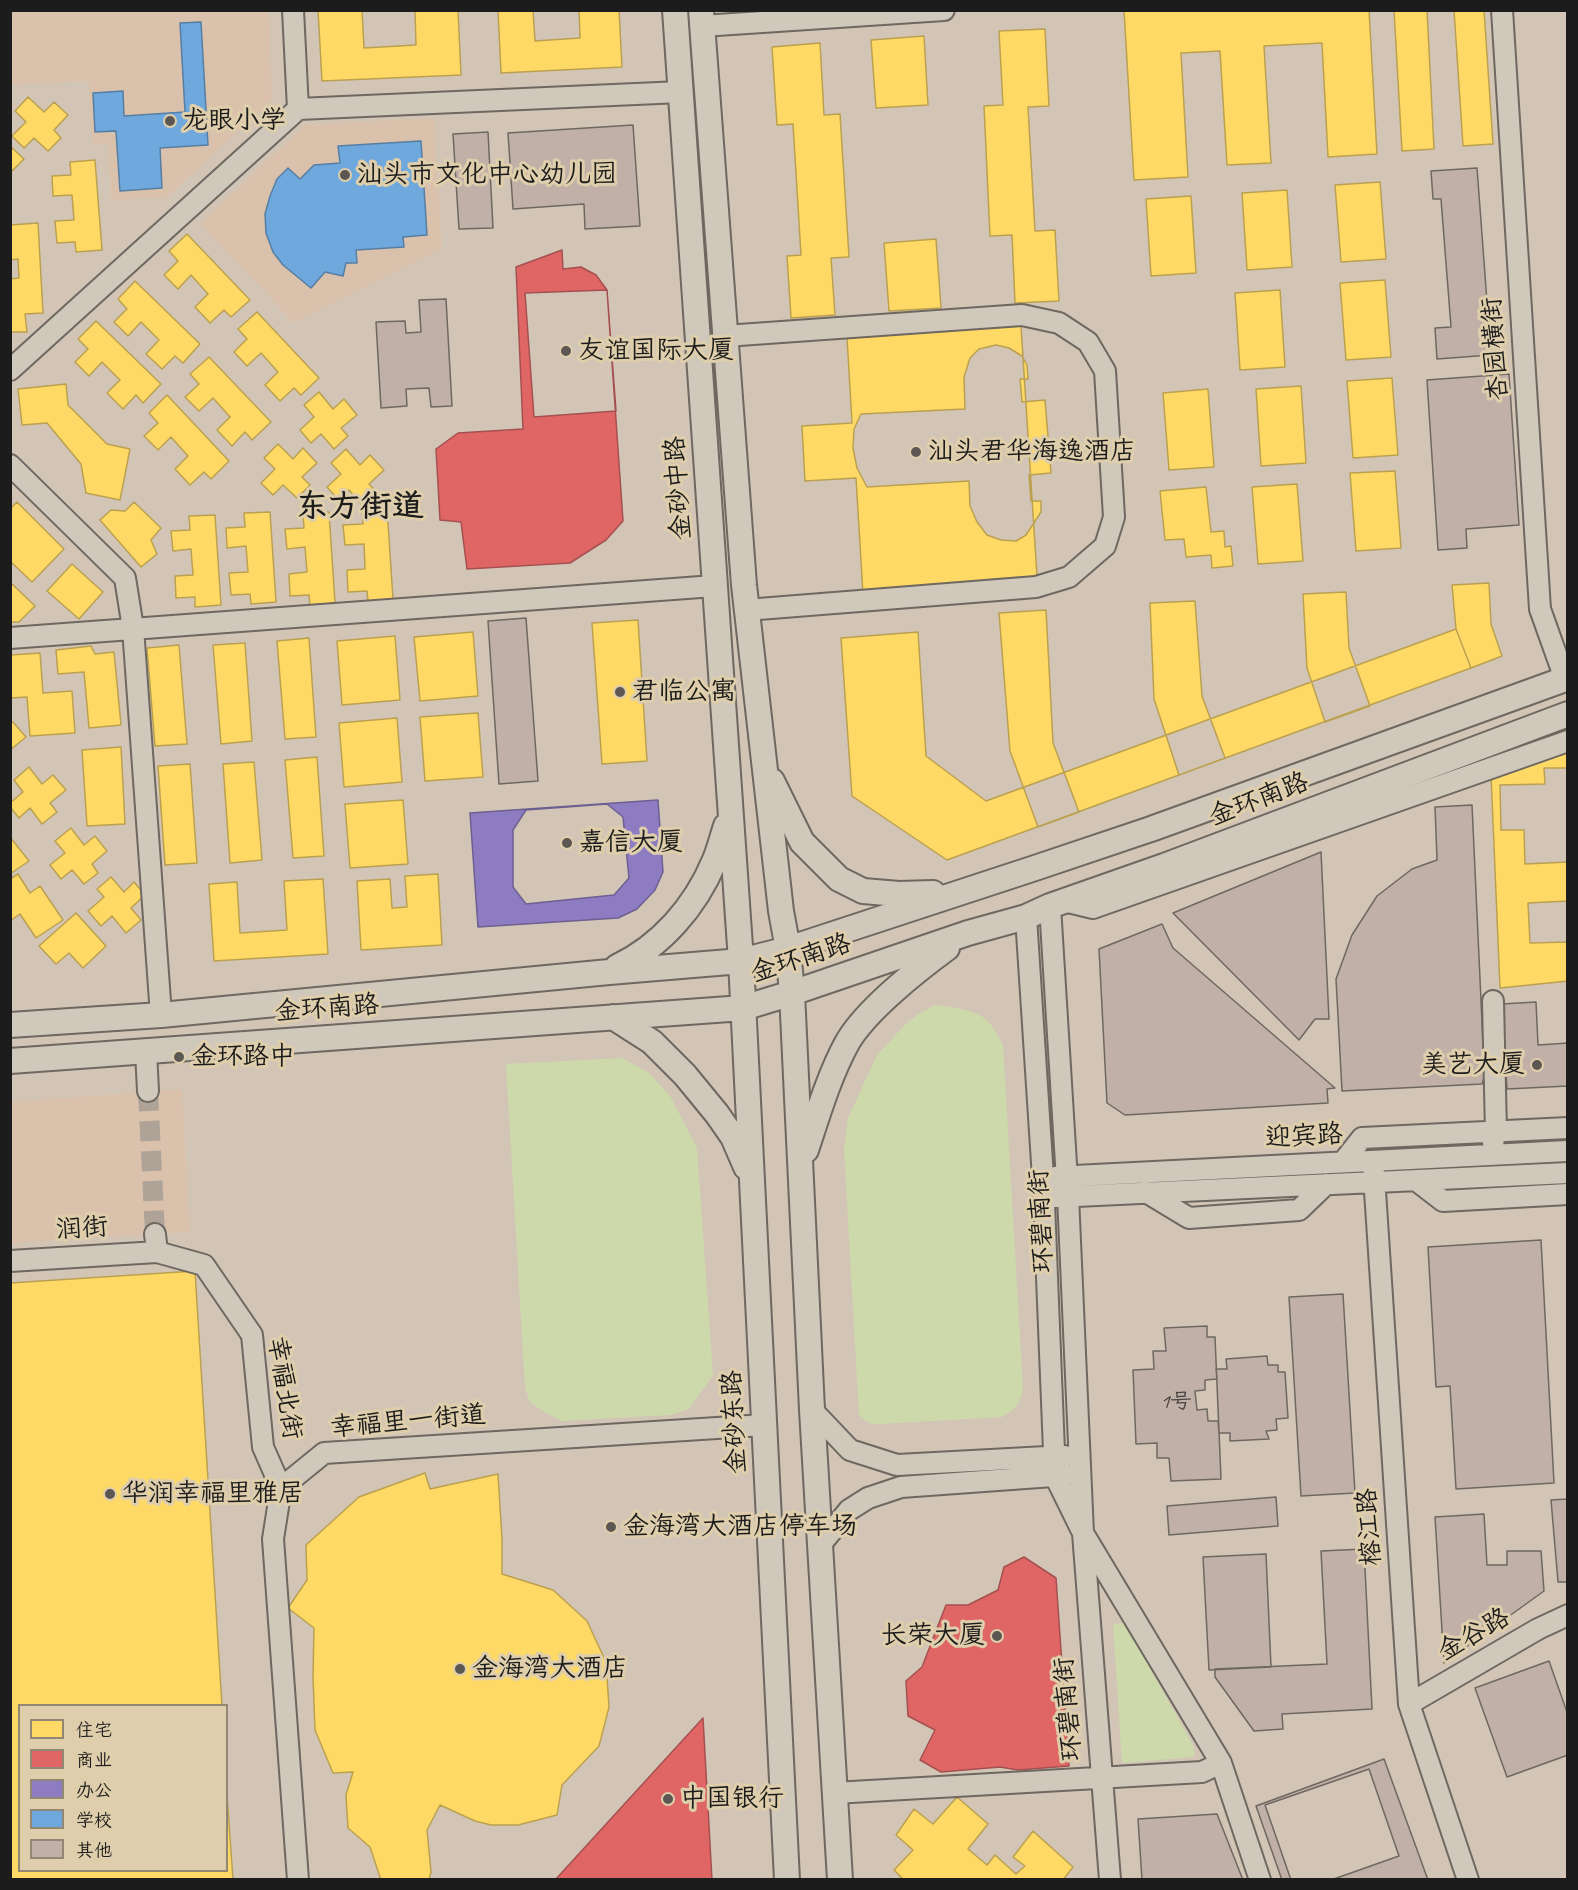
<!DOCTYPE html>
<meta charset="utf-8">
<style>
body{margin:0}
#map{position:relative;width:1578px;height:1890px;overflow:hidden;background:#d2c5b5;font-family:Caveat,"LXGW WenKai TC",sans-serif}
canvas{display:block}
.frame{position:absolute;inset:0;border:12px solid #1c1c1c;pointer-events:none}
.legend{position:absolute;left:18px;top:1704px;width:210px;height:168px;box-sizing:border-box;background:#dfceab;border:2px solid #918772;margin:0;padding:8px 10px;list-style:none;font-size:18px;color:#1c1c1c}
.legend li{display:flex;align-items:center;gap:12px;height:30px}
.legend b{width:30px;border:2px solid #918772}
</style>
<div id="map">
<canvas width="1578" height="1890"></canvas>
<div class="frame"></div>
<ul class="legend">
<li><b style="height:16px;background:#ffd966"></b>住宅</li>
<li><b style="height:16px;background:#e06666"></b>商业</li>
<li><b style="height:16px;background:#8e7cc3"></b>办公</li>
<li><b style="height:16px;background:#6fa8dc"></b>学校</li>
<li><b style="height:16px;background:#c0b0a7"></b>其他</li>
</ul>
</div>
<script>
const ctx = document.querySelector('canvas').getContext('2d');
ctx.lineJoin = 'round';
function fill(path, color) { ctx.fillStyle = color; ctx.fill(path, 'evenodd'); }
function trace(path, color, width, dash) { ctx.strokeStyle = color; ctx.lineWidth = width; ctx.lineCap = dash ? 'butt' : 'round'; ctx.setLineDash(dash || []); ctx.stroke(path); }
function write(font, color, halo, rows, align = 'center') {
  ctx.font = font + ' Caveat,"LXGW WenKai TC",sans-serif'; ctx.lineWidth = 6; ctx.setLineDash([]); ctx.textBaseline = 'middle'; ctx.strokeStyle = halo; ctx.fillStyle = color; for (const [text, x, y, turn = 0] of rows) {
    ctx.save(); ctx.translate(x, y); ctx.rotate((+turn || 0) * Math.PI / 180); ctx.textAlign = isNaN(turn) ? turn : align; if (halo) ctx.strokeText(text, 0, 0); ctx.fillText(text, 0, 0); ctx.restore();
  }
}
fill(new Path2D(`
 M11,11H269L272,100L167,197L111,200L108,143L92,144L89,81L11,85Z
 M434,118L442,249L294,323L200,224L305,125Z
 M182,1089L190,1232L11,1243V1102Z`), '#dac1ac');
fill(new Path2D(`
 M935,1005C951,1007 979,1009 990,1024C995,1030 999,1038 1003,1045L1023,1389C1020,1404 1015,1410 1002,1417L880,1424L869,1423L859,1415L844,1149L848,1118L877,1055L904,1026L917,1015Z
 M622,1058L649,1073L670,1096L697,1148L713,1375L689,1409L671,1415L561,1421L543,1411L530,1402L525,1388L506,1064Z
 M1125,1623L1194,1747V1757L1122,1763L1113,1624Z`), '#cdd9ab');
const homes = new Path2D(`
 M318,10H362L364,48L416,45L415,10H458L461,75L322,81Z
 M498,10H533L535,41L580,38L579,10H619L622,67L501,73Z
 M1124,10H1369L1377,154L1328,157L1322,43L1264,46L1271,163L1227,165L1220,51L1181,53L1188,177L1134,180Z
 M1394,10H1427L1434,149L1402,151Z
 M1454,10H1484L1493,144L1463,146Z
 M1045,29L1049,106L1028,107L1035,231L1055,230L1059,301L1015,303L1012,235L990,236L984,106L1003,105L999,31Z
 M924,36L928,105L876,108L871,40Z
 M820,43L824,115L840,114L849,257L831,258L835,315L791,318L787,256L801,255L793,124L777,125L772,47Z
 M28,97L44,112L54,102L68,115L54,130L61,138L48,151L34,138L24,148L12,136L26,122L15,111Z
 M10,146L24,159L10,173Z
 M95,160L102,250L76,252L75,242L57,243L55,221L74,220L72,195L53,196L52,176L71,175L70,162Z
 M1380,182L1386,259L1341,262L1335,185Z
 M1287,190L1292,267L1247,270L1242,193Z
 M1191,196L1196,273L1151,276L1146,199Z
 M38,223L43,313L25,314L27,332H10V279L19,278L18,259L10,260V225Z
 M187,234L250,300L231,317L224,310L210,323L195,307L208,294L191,275L178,289L164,275L178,261L169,251Z
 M936,239L941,308L889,311L884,243Z
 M1385,280L1391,357L1346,360L1340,283Z
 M135,281L200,344L183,363L175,356L162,369L146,354L159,340L141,322L128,336L114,322L127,309L118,299Z
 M1280,290L1285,367L1240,370L1235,293Z
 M257,312L319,378L301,395L294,388L280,401L265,385L278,372L261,353L247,366L234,352L247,339L238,329Z
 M96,321L161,384L143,403L136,395L123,409L107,393L120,380L102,362L89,376L75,362L88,349L78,339Z
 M1021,326L1037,576L983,580V587L863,594L856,478L805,481L802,426L852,423L847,337Z
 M996,345L1009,348L1022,356L1027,365L1028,379H1020L1022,402L1045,400L1051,473L1029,475L1031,501H1041V512L1026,535L1016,541L1001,540L987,535L977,522L970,506L969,481L867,487L857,468L853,448L854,429L861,414L965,409L964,377L970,358L979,349Z
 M209,357L271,422L252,440L245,432L232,446L217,430L230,417L213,398L199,411L185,397L199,384L190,374Z
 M1392,378L1398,455L1353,458L1347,381Z
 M66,384L68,405L107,444L130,449L120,500L86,493L81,464L47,423L22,425L18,389Z
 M1301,386L1306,463L1261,466L1256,389Z
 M1208,389L1214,467L1169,470L1163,393Z
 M319,392L333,409L344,399L357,415L341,428L348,436L334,449L321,434L311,443L300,430L314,417L304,405Z
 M167,395L229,461L211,479L204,472L190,485L175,469L188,456L171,437L158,450L144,436L158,423L149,413Z
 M278,444L293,459L303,448L317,463L302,477L310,485L297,498L283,485L273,495L261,483L275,469L264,458Z
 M346,449L360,465L370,455L384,470L369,484L376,492L362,505L349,490L339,500L327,487L341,474L331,463Z
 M1395,471L1401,548L1356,551L1350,473Z
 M1297,484L1303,561L1258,564L1252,487Z
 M1206,487L1211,532L1224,531L1225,547L1231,546L1233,566L1212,568L1211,555L1186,557L1184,539L1165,540L1160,491Z
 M17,502L64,549L32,582L10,561V509Z
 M134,502L161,528L151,540L157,554L141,567L100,520L111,510L125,511Z
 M387,508L393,599L368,601L367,591L348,592L347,570L365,569L364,544L345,545L343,525L363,524L362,510Z
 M270,512L276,602L251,604L250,594L231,595L229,573L248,572L246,546L227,548L226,528L245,527L244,513Z
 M329,512L335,603L310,605L309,595L290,596L289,574L307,572L305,547L287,549L285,529L304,528L303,514Z
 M215,515L221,605L195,607V597L176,598L175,576L193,575L191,549L173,551L171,531L190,530L189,516Z
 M72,564L103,592L79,619L47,591Z
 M10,582L35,606L19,622H10Z
 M1489,583L1491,624L1502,656L1471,668L1456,629L1452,585Z
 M1346,592L1349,648L1370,706L1325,722L1307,668L1303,594Z
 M1195,601L1202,696L1225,758L1179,775L1154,699L1150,603Z
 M1046,610L1053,743L1079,812L1038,827L1010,751L999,613Z
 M638,620L647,761L602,764L592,623Z
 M1456,629L1471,668L947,860L852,796L841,638L918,632L926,756L986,801Z
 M473,632L478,696L420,701L414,637Z
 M395,636L400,700L342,705L337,641Z
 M309,638L316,737L285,739L277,641Z
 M245,643L252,741L221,744L213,645Z
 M179,645L187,744L155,746L147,648Z
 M91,646L95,654L114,652L121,725L89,728L84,672L58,674L56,650Z
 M40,653L43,693L72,691L75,733L30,736L27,697L10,698V655Z
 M478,713L483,777L425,781L420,717Z
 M397,718L402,782L344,787L339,723Z
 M13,722L26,737L10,750V723Z
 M121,747L125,824L87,826L82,750Z
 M1568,752V981L1500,988L1491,775Z
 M317,757L324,856L293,858L285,760Z
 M254,762L262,860L230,863L223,764Z
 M190,764L197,863L165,865L158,766Z
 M29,767L42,784L53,775L66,790L50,803L57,812L42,824L30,808L19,818L10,807V803L23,792L14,780Z
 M1544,768H1568V862L1525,864L1524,830H1501L1500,785L1545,784Z
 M403,800L408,864L350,868L345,804Z
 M71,828L84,845L95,836L107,851L92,864L98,873L84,884L72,870L61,879L50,865L65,853L55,841Z
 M10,837L29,861L10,874Z
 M18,874L30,893L40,886L63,920L36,938L20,914L10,921V879Z
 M438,874L442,945L361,950L357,881L390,879L392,908L407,907L405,876Z
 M111,877L124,892L134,882L145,895L131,908L141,920L126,933L112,916L101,926L88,911L104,897L97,889Z
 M323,879L328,954L214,961L209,884L237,882L240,933L287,930L284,881Z
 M1568,901V942L1530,943L1528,903Z
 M76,913L106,946L83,968L69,953L56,964L39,946Z
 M195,1271L222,1706H20V1870H226V1780L233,1880H10V1283Z
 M425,1473L430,1489L498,1474L502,1539V1574L553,1590L587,1621L606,1662L609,1707L599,1746L562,1785L557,1815L518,1825H491L475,1821L440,1805L427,1830L431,1872L429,1880H381L370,1847L348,1828L346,1795L353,1772L333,1773L315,1730L313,1677L314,1628L288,1608L307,1580L306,1545L359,1497Z
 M957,1797L988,1824L968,1849L987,1865L995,1855L1016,1874L1025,1866L1013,1857L1033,1831L1073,1867L1063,1880H904L894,1870L913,1850L896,1835L914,1809L933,1824Z`);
fill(homes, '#ffd966');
trace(homes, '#bba050', 1.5);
const shops = new Path2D(`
 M562,250L563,269L581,267L596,275L607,290L623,521L606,540L570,563L467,569L461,522L440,520L436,449L458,433L523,429L516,267Z
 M607,290L616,411L534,417L525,293Z
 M1024,1557L1056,1578L1069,1766L1018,1770L1000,1767L941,1772L920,1760L935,1730L908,1716L906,1681L922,1667L946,1605H968L998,1590L1004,1567Z
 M703,1718L712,1880H555Z`);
fill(shops, '#e06666');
trace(shops, '#a55050', 1.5);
const offices = new Path2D(`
 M658,800L663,872L655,890L637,909L618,918L478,927L470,813Z
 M607,804L623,817L629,878L614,895L526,904L513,887V830L526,810Z`);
fill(offices, '#8e7cc3');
trace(offices, '#6c5f91', 1.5);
const schools = new Path2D(`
 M201,22L208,145L160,148L162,188L120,191L116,131L95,132L93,93L123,91L124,116L185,112L180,23Z
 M421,141L427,235L403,237L404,247L356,250L357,263H346L343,276L325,272L311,288L283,265L273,252L266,233L265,214L270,196L277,179L288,168L300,179L314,165L340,163L338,146Z`);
fill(schools, '#6fa8dc');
trace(schools, '#567ea2', 1.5);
const building = new Path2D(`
 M633,125L640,226L585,229L584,204L513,209L508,133Z
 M488,132L493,228L459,229L453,134Z
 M1477,168L1491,355L1437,359L1435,328L1451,327L1441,199H1433L1431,171Z
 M446,299L452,406L431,407L429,388L406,389L407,406L381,408L376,322L405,321L406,333L421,332L419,300Z
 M1509,374L1519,525L1466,529L1467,548L1438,550L1427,380Z
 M526,618L538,781L499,784L488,621Z
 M1472,805L1483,1044L1490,1060L1482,1084L1342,1091L1336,979L1352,935L1377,896L1412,869L1437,860L1435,807Z
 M1321,852L1329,1019H1315L1299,1040L1173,913Z
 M1162,924L1173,948L1335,1088L1327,1089L1328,1103L1125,1115L1107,1103L1099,949Z
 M1536,1002L1538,1045L1568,1043V1086L1507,1089L1502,1004Z
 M1541,1240L1554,1483L1456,1489L1450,1386L1436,1387L1428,1247Z
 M1343,1294L1355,1493L1301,1496L1289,1297Z
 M1207,1326V1337H1215L1221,1479L1171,1481L1169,1458H1157V1443L1136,1444L1133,1370L1154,1369L1153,1351H1166L1164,1328Z
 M1267,1356L1268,1365H1278V1372H1285L1288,1418L1276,1419L1277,1430L1266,1431L1269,1439L1230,1441V1433H1219L1218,1421H1208L1207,1409L1197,1410L1195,1391L1205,1390V1380L1217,1379L1216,1369H1227L1226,1359Z
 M1276,1497L1278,1526L1169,1535L1167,1506Z
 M1568,1499V1582H1558L1551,1500Z
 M1484,1514L1487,1565H1507V1551H1541L1544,1591L1444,1663L1435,1517Z
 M1364,1549L1372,1709L1282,1714L1283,1729L1254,1731L1215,1677V1669L1327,1664L1321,1551Z
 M1266,1554L1271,1667L1209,1670L1203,1557Z
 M1549,1661L1568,1715V1755L1507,1777L1475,1688Z
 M1384,1759L1428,1880H1282L1256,1806Z
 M1369,1769L1399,1856L1331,1880H1291L1265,1805Z
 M1217,1814L1243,1880H1142L1138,1819Z`);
fill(building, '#c0b0a7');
trace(building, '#6e6861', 1.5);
trace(new Path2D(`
 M148,1091L155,1234`), '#aea396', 20, [20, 10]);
const minor = new Path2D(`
 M293,10L298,109
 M1502,10L1540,609L1565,679
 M702,26L944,10
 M725,336L1022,315L1059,323L1088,342L1105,371L1114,517L1105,546L1069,577L1036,587L746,610
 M10,370L298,109L681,92
 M10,465L125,578L133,628L161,1015
 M10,638L714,586
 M1064,901L1093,908L1568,741
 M1050,906L1068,1196L1083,1533L1110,1880
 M1026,917L1043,1178L1055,1476L1083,1533L1221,1763L1260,1880
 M1493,1001L1496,1132L1493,1143
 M146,1051L148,1091
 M1373,1161L1409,1704L1468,1880
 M1343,1162L1362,1138L1568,1128
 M1055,1177L1568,1151
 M1417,1181L1443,1201L1568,1194
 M1146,1192L1189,1218L1299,1210L1326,1184
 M1055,1197L1568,1173
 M155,1234L157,1252L204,1265L252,1335L263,1447L281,1488
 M10,1261L157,1252
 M812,1410L850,1450L897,1465L1065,1456
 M821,1544L849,1510L868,1498L901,1487L1067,1475
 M1409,1704L1538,1629L1568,1615
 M834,1793L1202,1772L1221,1763
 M298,1880L273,1539L281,1488L324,1453L764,1425`);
const major = new Path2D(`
 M675,10L741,961L787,1880
 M701,10L744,585L781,911L788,949L792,993L812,1410L840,1880
 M772,781L802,842L839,879L863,891L899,894L933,893
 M617,967C661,946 695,907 714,862C719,851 722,838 726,826
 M613,1017L652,1042L685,1075L717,1114L733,1137L746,1167
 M10,1025L161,1015L609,972L741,961L788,949L1035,868L1151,829L1568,678
 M10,1061L743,1008L792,993L968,933L1026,917L1050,906L1164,866L1568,714
 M806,1150C818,1114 829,1076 847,1043C865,1011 917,970 947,948`);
trace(minor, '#6e6861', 24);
trace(major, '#6e6861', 28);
trace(minor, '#cfc8bb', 20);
trace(major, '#cfc8bb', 24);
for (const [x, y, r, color] of [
 [170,121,6,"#5c5752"],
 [345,175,6,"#5c5752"],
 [566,351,6,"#5c5752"],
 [916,452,6,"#5c5752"],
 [620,692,6,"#5c5752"],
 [567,843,6,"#5c5752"],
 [179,1057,6,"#5c5752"],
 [1537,1065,6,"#5c5752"],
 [110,1494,6,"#5c5752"],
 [611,1527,6,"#5c5752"],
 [997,1636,6,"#5c5752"],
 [460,1669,6,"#5c5752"],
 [668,1799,6,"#5c5752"]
]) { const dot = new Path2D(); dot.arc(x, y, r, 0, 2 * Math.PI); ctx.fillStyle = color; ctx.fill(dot); trace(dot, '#dfceab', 2); }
write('22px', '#484442', null, [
 ["1号",1176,1402]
]);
write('26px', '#1c1c1c', '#dfceab', [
 ["龙眼小学",182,121],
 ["汕头市文化中心幼儿园",357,175],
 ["友谊国际大厦",578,351],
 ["汕头君华海逸酒店",928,452],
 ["君临公寓",632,692],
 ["嘉信大厦",579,843],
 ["金环路中",191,1057],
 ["美艺大厦",1525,1065,"right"],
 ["华润幸福里雅居",122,1494],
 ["金海湾大酒店停车场",623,1527],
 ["长荣大厦",985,1636,"right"],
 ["金海湾大酒店",472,1669],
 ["中国银行",680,1799]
], 'left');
write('26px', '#1c1c1c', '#dfceab', [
 ["杏园横街",1496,349,-94],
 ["金砂中路",679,488,-94],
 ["金环南路",1259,800,-21],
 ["金环南路",801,959,-18],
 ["金环南路",327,1009,-4],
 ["迎宾路",1304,1137,-3],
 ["环碧南街",1042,1221,-93],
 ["润街",82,1229,-4],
 ["幸福北街",284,1388,81],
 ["幸福里一街道",408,1422,-5],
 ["金砂东路",735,1422,-93],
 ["榕江路",1370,1527,-94],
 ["金谷路",1474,1635,-30],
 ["环碧南街",1069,1709,-95]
]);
write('bold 32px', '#1c1c1c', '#dfceab', [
 ["东方街道",360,508]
]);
</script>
